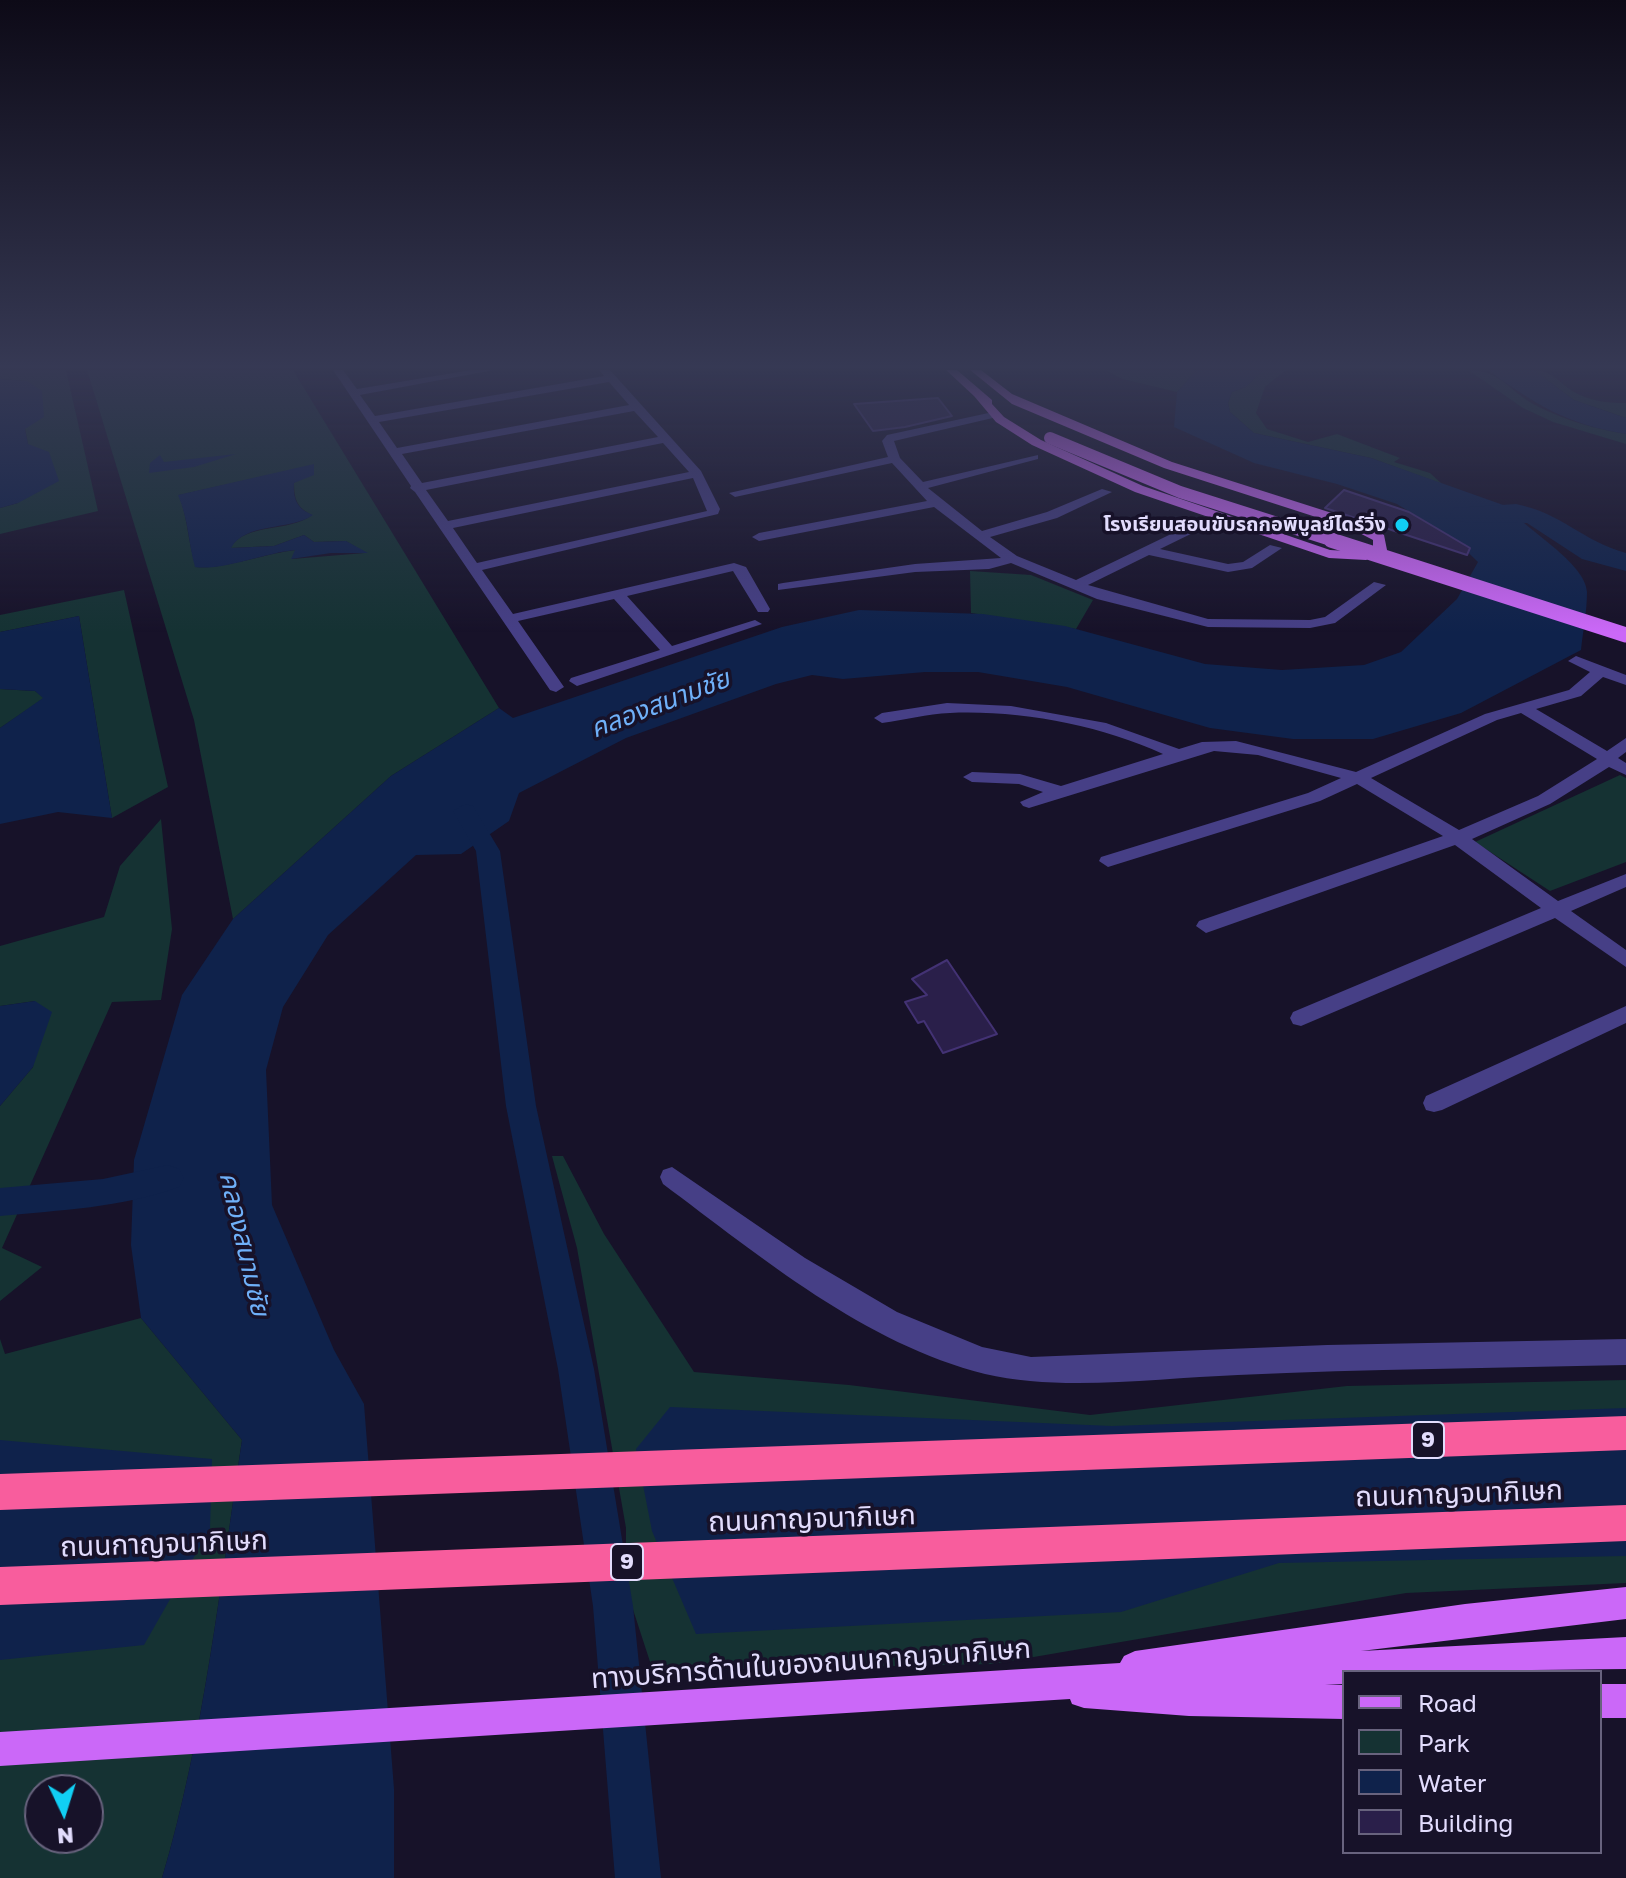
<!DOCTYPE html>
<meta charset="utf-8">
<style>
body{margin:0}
#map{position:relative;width:1626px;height:1878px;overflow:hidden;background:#171229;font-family:"Golos Text",sans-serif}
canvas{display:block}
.legend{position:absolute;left:1342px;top:1670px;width:260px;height:184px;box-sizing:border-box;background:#171229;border:2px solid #68637e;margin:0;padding:10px 14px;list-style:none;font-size:24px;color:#e2dcfd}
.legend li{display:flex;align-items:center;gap:16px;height:40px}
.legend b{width:40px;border:2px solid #68637e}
.north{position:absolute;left:24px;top:1774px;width:80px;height:80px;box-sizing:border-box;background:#171229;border:2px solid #68637e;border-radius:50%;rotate:176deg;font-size:22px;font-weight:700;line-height:32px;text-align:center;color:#e2dcfd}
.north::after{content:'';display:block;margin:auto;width:28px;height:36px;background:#11cff4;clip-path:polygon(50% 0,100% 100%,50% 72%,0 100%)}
</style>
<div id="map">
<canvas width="1626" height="1878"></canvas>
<ul class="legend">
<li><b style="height:10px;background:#cb68f8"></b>Road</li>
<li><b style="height:22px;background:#153233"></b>Park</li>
<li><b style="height:22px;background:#0f224b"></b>Water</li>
<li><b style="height:22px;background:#2a1f4a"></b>Building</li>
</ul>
<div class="north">N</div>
</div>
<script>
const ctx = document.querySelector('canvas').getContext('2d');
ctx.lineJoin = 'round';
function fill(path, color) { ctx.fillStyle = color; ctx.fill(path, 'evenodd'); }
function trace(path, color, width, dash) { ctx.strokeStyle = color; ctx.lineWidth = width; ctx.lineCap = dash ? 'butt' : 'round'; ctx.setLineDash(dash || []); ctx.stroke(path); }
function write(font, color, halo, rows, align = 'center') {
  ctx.font = font + ' "Golos Text","Noto Sans Thai",sans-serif'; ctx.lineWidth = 7; ctx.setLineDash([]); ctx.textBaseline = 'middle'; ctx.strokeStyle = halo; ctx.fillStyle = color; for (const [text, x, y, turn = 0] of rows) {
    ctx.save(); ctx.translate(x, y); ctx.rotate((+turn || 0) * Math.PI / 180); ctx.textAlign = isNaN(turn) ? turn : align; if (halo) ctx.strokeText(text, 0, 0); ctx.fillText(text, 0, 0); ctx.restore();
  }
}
fill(new Path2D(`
 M0,370H66L98,511L0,534V508L18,503L28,444L25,429L27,381L0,379Z
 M87,370H293L499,708L391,776L233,919L194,720ZM314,465L294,483C294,499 297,508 312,515C289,533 246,522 230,548L274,546L304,535L314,542L346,541L365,553L292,559L296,550C267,553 221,570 196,567C188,543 188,519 179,495Z
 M1106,370H1197L1177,392L1122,379Z
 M1263,370H1286L1265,387L1256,413L1267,429L1308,442L1337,434L1400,458L1394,462L1430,473L1442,484L1371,458L1254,433L1230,412L1228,403L1232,392L1246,387Z
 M1468,370C1502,370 1509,392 1537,406C1564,420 1596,429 1626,434V444L1553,422L1523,408Z
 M1534,370C1551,370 1561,384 1574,392C1590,401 1608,403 1626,403V418L1574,400Z
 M970,571L1031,575L1093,600L1076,629L971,613Z
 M124,590L168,787L112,818L79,616L0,632V615Z
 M0,689L35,691L44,698L0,728Z
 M1620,775L1626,778V862L1550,891L1475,842Z
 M161,819L172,929L161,1000L112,1002L2,1248L42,1267L0,1301V1106L33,1067L35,1001L0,1006V946L104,917L120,866Z
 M552,1156H563L604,1234L694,1372L849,1385L1090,1415L1347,1386L1626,1380V1583L1406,1593L993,1664L653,1671L626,1588V1528L577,1248Z
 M141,1318L242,1440C220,1586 204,1736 162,1878H0V1339L5,1354ZM40,1790H88V1838H40Z`), '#153233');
fill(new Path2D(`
 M1197,370H1263L1246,387L1232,392L1228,403L1230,412L1254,433L1371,458L1506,506C1525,529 1586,563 1587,592C1587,611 1583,631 1581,650L1461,713L1373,739H1293L1210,728L1067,687L978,672H925L843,679L812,675L776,684L626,738L519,793L509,821L461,854L416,855L328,935L283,1007L266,1070L272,1205L334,1350L364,1404L394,1789V1878H162C204,1736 220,1586 242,1440L141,1318L131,1245L134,1160L182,995L233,919L391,776L499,708L513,718L782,627L859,610L983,614L1065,626L1205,664L1282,670L1364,665L1401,652L1457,599L1478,562L1454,539L1397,504L1337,484L1254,463L1174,427L1177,392Z
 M1488,370H1534L1574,400L1626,418V434C1566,424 1536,405 1488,370Z
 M0,379L27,381L42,391L44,417L25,429L28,444L49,452L59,481L18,503L0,508Z
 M236,454L194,467L149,473L150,463L160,455L164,462Z
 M314,464V475L294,483C293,499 297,509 313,515C290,531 245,522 231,548L274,546L304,535L314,542L346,541L368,553H331L291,559L295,550C264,553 223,571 195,567C188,542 189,521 178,495Z
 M79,616L112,818L58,812L0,824V728L43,698L35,691L0,689V632Z
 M35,1001L52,1012L33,1067L0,1106V1006Z
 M670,1407L1112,1426L1626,1408V1556L1279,1563L1121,1612L696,1634L652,1531L636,1449Z
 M0,1440L212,1459L210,1529L144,1645L0,1660Z`), '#0f224b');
fill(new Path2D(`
 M465,804L473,806L500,851L536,1106L594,1369L633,1606L661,1878H615L593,1606L558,1369L506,1106L476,851L453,811Z
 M168,1165L179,1169L184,1178L179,1187C121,1208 60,1210 0,1216V1188L103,1179Z`), '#0f224b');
fill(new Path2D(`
 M1516,504C1562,513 1582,541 1626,553V571L1582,559L1527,523L1464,522L1454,520L1450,514L1454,508Z`), '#0f224b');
const building = new Path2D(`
 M938,398L952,416L905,427L873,431L854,404Z
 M1344,490L1409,512L1470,548L1467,555L1325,508Z
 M947,960L997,1034L943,1053L924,1021L918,1023L905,1002L927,995L912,979Z`);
fill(building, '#2a1f4a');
trace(building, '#433274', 2);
fill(new Path2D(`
 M333,370H343L357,389L471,370H494L360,395L375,416L604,376L599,370H610L701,471L720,509L718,514L482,570L513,614L734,563L746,567L770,609L768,612H758L733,571L627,596L672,646L755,620L762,624L577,686L569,681L571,678L660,650L614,599L518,621L564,687L556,692L550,690L415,492L410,488L411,486ZM609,382L629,405L397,448L379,422ZM634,411L658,437L422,483L402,454ZM663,443L689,472L448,521L426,490ZM693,478L707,511L477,563L453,528Z
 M993,412L999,415L997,417L894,441L900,458L923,482L1038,455V459L928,488L982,531L1047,512L1102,489L1112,492L1057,518L990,537L1017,556L1076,580L1198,521L1203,522V528L1160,549L1228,564L1243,562L1270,545L1282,548L1252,568L1228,572L1149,555L1088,585L1208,619L1310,620L1325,617L1374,582L1386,585L1335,623L1310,628L1208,627L1097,599L1011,563L989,569L915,572L778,590V584L783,583L915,564L1001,558L934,507L759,541L752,537L759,533L927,501L892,463L735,497L729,493L888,457L882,441L887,435Z
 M1576,656L1626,675V685L1603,677L1581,696L1536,709L1607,751L1626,738V752L1618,758L1626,763V775L1609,767L1550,804L1472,839L1558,901L1626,874V887L1571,911L1626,950V967L1555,918L1301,1026L1293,1024L1290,1018L1293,1012L1541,908L1455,845L1206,933L1196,926L1199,921L1443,836L1357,784L1320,801L1108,867L1099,861L1101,857L1308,793L1341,778L1258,755L1214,751L1029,808L1023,806L1020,802L1043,792L1019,784L972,782L963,777L972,772L1020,774L1061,786L1163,754C1099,725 1020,710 950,713C927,714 905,720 882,723L874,718L882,713L947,703L1011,706L1106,723L1179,749L1202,742L1236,741L1356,772L1485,714L1569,690L1590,672L1568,661ZM1521,713L1597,759L1538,796L1459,830L1371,778L1497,720Z
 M1626,1006V1023L1442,1110L1434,1112L1426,1110L1423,1103L1426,1096Z
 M672,1167L805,1258L897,1312L982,1347L1031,1357L1327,1345L1626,1339V1365C1497,1368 1368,1369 1238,1375C1159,1378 1061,1392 985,1374C865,1344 761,1257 663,1184L660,1177L663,1170Z`), '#463f86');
fill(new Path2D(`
 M946,370H957L992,400V404L1004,417L1041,440L1143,486L1330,550L1364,552L1373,548V540L1350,528L1164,468L1012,404L970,370H981L1012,394L1172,462L1360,522L1384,535L1387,550L1366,560L1329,558L1135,492L1032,445L996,422L974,396Z
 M1626,1587V1619L1361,1651L1626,1637V1669L1344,1672V1684L1325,1685H1344V1719L1189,1716L1084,1708L1072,1704L1070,1699L0,1766V1732L1120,1663L1124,1656L1135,1651L1465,1604Z
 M1600,1684H1626V1718H1600Z`), '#cb68f8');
fill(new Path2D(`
 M1626,1416V1450L0,1510V1474Z
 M1626,1505V1541L0,1605V1567Z`), '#f85d9d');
trace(new Path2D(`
 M1050,438L1180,492L1337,542`), '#cb68f8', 12);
trace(new Path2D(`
 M1331,540L1626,635`), '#cb68f8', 15);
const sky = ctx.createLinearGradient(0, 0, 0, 633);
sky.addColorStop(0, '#0d0a17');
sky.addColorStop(0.58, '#363954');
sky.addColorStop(1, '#36395400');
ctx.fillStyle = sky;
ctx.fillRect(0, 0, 1626, 633);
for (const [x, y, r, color] of [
 [1402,525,8,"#11cff4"]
]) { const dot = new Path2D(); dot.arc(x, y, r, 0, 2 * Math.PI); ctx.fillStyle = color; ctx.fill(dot); trace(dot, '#171229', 3); }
write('bold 20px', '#e2dcfd', '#171229', [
 ["โรงเรียนสอนขับรถกอพิบูลย์ไดร์วิ่ง",1386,525]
], 'right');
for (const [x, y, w] of [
 [1428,1440,32],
 [627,1562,32]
]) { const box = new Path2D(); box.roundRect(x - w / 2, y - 18, w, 36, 6); ctx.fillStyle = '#171229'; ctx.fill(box); trace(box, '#e2dcfd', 2); }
write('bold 22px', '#e2dcfd', null, [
 ["9",1428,1440],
 ["9",627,1562]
]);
write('italic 26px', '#6fb0f9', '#171229', [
 ["คลองสนามชัย",660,704,-21],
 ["คลองสนามชัย",244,1244,77]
]);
write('28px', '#e2dcfd', '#171229', [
 ["ถนนกาญจนาภิเษก",1459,1494,-2],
 ["ถนนกาญจนาภิเษก",812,1519,-2],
 ["ถนนกาญจนาภิเษก",164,1544,-2],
 ["ทางบริการด้านในของถนนกาญจนาภิเษก",811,1664,-4]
]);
</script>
